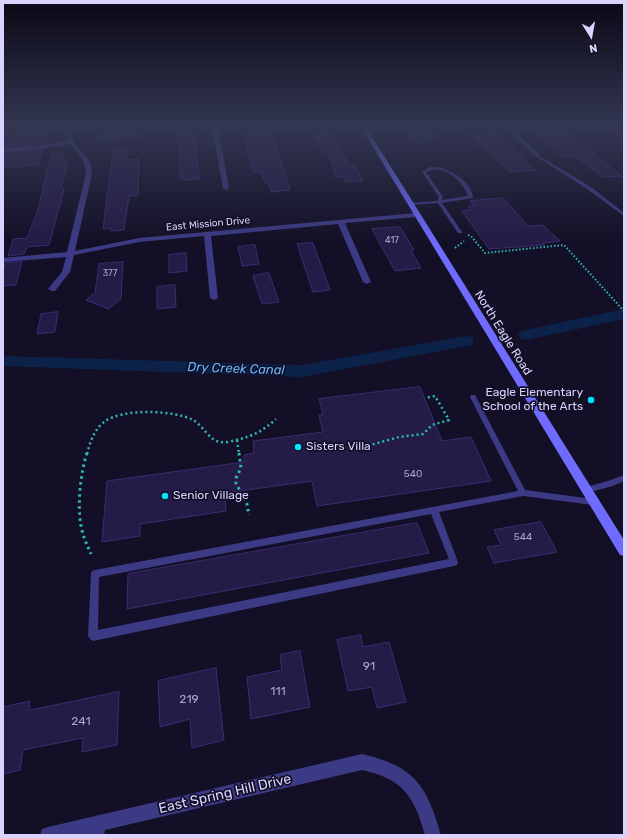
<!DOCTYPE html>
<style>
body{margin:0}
#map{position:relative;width:627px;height:838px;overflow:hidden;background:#130f26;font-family:Rubik,sans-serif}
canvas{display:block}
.frame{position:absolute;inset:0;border:4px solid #d9d4ff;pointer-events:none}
.north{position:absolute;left:571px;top:16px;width:40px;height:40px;-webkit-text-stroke:3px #130f26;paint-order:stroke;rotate:169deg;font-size:11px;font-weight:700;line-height:16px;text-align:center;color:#d9d4ff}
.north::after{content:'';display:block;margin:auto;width:14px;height:18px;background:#d9d4ff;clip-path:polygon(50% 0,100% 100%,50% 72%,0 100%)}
</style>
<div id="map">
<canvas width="627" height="838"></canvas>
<div class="frame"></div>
<div class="north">N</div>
</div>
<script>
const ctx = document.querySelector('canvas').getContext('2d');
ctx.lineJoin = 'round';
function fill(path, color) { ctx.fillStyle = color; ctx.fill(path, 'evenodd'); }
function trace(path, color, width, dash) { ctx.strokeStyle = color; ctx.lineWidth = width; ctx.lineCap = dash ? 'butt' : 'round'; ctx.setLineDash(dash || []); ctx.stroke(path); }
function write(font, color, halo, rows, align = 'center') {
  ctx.font = font + ' Rubik,sans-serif'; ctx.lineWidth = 3.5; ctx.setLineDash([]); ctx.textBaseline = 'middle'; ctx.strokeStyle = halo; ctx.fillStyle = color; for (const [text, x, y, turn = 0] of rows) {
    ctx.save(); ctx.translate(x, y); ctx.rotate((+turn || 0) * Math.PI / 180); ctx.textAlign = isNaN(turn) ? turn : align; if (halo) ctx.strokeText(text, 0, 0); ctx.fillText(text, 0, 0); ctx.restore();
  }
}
fill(new Path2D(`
 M624,309V319L526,340L521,339L518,335L521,331L526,330Z
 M466,336L472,337L474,341L472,345L302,377L3,366V356L302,365Z`), '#0c2248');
const building = new Path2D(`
 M101,127H139V137L98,141Z
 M178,127H191L192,133L195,132L199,179L181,180Z
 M321,127H329L350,165H356L362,181L346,182L344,177H336L329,154H324L315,136L324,135Z
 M425,127L436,140L414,142L404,129Z
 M49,129L45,143L3,146V134Z
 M564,130L602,160L622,176L603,177L575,156L563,157L535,132Z
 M270,131L286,175L290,190L271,192L269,183H265L262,172L253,173L246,147H249L245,133Z
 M497,132L525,159H523L535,170L510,172L488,150L485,151L471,134Z
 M127,149L126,160L139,159L138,195L129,196L124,230L111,231V228L103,229L113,150Z
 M42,150L38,165L3,168V153Z
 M62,153L67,163L61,189H64L49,245L27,247L24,254L8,256L13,239L27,238L38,210L51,155Z
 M503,198L528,226L543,225L560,241L543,243L545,245L489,249L462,211L471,210L468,206H474L470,201Z
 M400,227L414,250H411L421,268L395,271L372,229Z
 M313,243L330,290L313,292L297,244Z
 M255,245L259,264L242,266L238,247Z
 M186,253L187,271L169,273V255Z
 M22,262L16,285L3,286V271L5,263Z
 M123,262L121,299L108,309L86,300L95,293L99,264Z
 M269,273L279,302L262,304L253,276Z
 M175,285L176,307L157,309V287Z
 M58,312L55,332L37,334L41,314Z
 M420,387L442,441L471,437L491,481L317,506L312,481L225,493L226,511L140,524V536L102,542L107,481L244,462V455L254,453L253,441L323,432L319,415L323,414L319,399Z
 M541,522L557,552L494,563L487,547L501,545L494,530Z
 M417,523L429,553L127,609L128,574Z
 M361,635L363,647L389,642L406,702L377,708L372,687L348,691L337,640Z
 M300,651L310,707L251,719L247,677L282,670L280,655Z
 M216,668L224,740L192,748L190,719L160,727L158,681Z
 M119,692L117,745L82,752L83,738L23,750L20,770L3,774V707L30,701L29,710Z`);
fill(building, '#241b47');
trace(building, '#3b2d73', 1);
trace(new Path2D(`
 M468,235L471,236L485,253L564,245L624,311
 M455,248L464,241`), '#2fb8b0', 2, [1.5, 2]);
trace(new Path2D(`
 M237,440L239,454
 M343,448L367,446L399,437L423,434L432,425L449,420L435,396L425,398
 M87,454C90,442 94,430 104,422C122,408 174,410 193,420C204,426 209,441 221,442C226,443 232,441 236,440C253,436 263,431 276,419`), '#2fb8b0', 2.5, [2, 3]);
trace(new Path2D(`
 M87,453C80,474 76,512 83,534C85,541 88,547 91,554
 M239,453L241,468L236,478V483L247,504L249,515`), '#2fb8b0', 3, [2.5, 3.5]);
fill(new Path2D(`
 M538,155L591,187L624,213V216L587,189L537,157L536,156Z
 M430,167C447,166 472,180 473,198L442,203L462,232V233H458L438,203L410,205L408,204L410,203L437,201L439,197L422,172ZM438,169C452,173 463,182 468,196L442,200L443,197L426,172L431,170Z
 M471,395H475L525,490L593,499L596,500L597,502L596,504L593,505L523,496L439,512L458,562L457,565L454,566L93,641L90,639L88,636L91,574L92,571L95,570L518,491L470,397ZM431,514L449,559L98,630L99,577Z
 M624,475V481L613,486L586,493L583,492L582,490L583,488L611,480Z`), '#3d3a85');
fill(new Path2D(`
 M65,127H71C71,132 72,136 73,140C80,155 91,152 92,173L75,251L139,238L416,213L419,215L416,217L345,223L371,282L367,284L363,282L338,224L211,236L218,298L214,300L210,298L204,236L139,242L74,255L70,272L55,291H52L48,289L62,272L66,257L3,262V258L67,252L86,173C85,159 78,154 70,144L41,149L3,152V148L41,145L68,141Z
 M212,127H218L229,188L226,190L223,188Z
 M505,127H510L540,155V157H536Z
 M362,754C414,766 427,785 441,835H425C414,796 403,779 362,770L105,830L104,835H40L42,829L48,827Z`), '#3d3a85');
fill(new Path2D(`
 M361,127H366L624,540V556L620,555Z`), '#6f6bff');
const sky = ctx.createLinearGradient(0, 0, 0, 245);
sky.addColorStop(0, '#0a0815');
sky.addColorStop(0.52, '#333752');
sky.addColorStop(1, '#33375200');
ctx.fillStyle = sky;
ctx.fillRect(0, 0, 627, 245);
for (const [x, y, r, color] of [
 [591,400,4,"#00e5ff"],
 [298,447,4,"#00e5ff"],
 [165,496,4,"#00e5ff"]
]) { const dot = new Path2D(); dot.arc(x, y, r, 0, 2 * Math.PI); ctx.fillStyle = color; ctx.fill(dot); trace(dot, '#130f26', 1.5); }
write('9px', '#aca6d1', null, [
 ["417",392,240],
 ["377",110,273]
]);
write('10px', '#d9d4ff', '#130f26', [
 ["East Mission Drive",208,224,-5]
]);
write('10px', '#aca6d1', null, [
 ["540",413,474],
 ["544",523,537]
]);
write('12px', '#d9d4ff', '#130f26', [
 ["North Eagle Road",503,333,58]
]);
write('12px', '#d9d4ff', '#130f26', [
 ["Eagle Elementary",583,393,"right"],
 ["School of the Arts",583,407,"right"],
 ["Sisters Villa",306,447],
 ["Senior Village",173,496]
], 'left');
write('12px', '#aca6d1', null, [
 ["91",369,667],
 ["111",278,692],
 ["219",189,700],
 ["241",81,722]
]);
write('italic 13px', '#62b6ff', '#130f26', [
 ["Dry Creek Canal",236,369,2]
]);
write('14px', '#d9d4ff', '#130f26', [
 ["East Spring Hill Drive",225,794,-13]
]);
</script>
